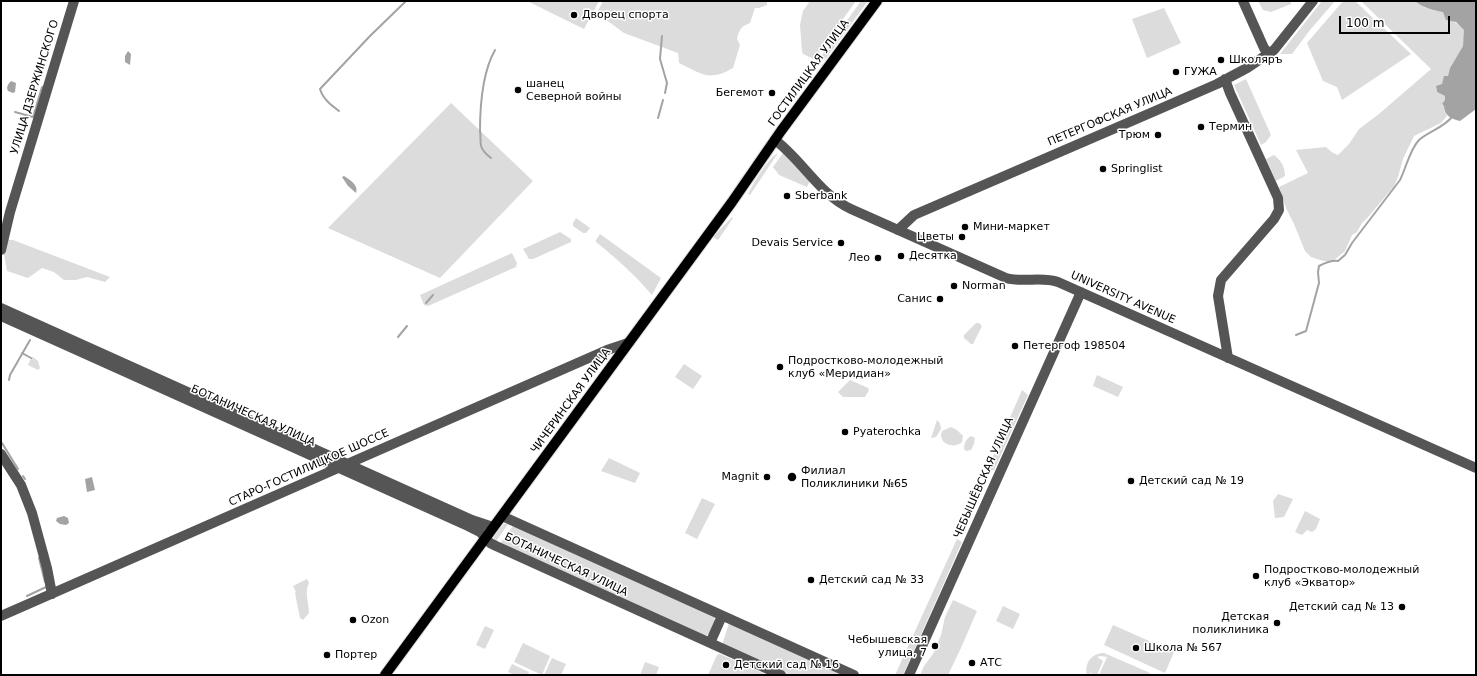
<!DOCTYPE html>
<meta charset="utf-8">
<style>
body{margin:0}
#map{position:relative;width:1477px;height:676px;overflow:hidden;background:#fff;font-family:"DejaVu Sans",sans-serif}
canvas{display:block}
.frame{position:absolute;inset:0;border:2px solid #000;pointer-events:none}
.scale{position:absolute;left:1339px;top:16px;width:111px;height:18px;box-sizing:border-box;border:2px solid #000;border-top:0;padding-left:5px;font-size:12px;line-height:14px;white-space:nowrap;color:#000;-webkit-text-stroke:3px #fff;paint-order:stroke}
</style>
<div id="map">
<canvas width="1477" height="676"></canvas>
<div class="frame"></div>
<div class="scale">100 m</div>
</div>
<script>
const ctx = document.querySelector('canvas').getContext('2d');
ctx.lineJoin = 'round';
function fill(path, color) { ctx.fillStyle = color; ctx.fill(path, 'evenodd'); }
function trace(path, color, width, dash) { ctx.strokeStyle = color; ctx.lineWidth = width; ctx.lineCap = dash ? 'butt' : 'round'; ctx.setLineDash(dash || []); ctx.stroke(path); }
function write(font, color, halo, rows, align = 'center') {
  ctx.font = font + ' "DejaVu Sans",sans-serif'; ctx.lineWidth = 3; ctx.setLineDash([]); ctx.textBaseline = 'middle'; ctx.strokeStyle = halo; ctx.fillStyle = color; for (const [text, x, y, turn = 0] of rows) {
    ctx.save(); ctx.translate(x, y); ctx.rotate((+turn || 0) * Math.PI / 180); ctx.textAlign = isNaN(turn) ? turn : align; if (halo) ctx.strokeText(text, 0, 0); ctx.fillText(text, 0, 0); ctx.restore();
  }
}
fill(new Path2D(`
 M527,1H599L584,29Z
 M603,1H767V5L759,8H755L750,23C741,26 739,30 737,39L740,45L733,68C709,82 702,74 679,63L678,53L624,33L597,13Z
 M810,1H856L814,59L803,54L802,51L800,25L803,11Z
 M861,1H868L824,61L820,58Z
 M1258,1H1291V4L1271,12L1263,10Z
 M1322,1H1335L1310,30L1292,54H1280Z
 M1343,1H1355L1411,54L1342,100L1337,87L1323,81L1307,43Z
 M1361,1H1415L1426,8L1436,11H1443L1446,19L1453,21L1463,28L1465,32L1463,46L1450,68L1448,76L1442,84L1436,88L1437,92L1445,96V100L1442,105L1444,106V110L1447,116L1441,123L1414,136L1403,159L1398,177L1394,186L1369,216L1362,223L1357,232L1352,235L1345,251L1333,261L1329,262L1320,260L1311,257L1305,251L1294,224L1286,208L1279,187L1308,173L1296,150L1326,147L1333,153L1338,155L1349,144L1359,129L1379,114L1431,69Z
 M1164,8L1181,43L1147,58L1132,19Z
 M1246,79L1271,135L1266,142L1261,145L1234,85Z
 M451,103L533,181L440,278L328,228Z
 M778,153L750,195L748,194C753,184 768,158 778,153Z
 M783,153L810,180L807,187L779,175L773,167Z
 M1274,155C1281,160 1285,167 1285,176L1276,181L1266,159Z
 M732,217L733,218L718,240L713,237Z
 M576,218L590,228L586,233H583L573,226V223Z
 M560,232L571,239V242L533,259H529L523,249Z
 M600,234L661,278L652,295C635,275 616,258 596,242V240Z
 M7,240H13L110,277L105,282L87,277L76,280H64L54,272L42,268L28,278L7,271L3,249Z
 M512,253L517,263L516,267L428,306L424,305L420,295Z
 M976,323H979L982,326L973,344H971L964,338V335Z
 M33,357L38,361L40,368L38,370L28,365L31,358Z
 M684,364L702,376L693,389L675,377Z
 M1097,375L1123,387L1118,397L1093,386Z
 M850,380L868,388L869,390L865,397H843L838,392Z
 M1022,390L1028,395L994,470L991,471L988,470V468Z
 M937,420L940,423L941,429L936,437L931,438Z
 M951,427L957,430L963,436L962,442C954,450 937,443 942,431Z
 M971,436L975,438L974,444L971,450L966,451L964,449C964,444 966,439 971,436Z
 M609,458L640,473L635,483L601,471Z
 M1278,494L1293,499L1284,517L1275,518L1273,501Z
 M702,498L715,504L697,539L685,533Z
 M1305,511L1320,519L1316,529L1312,532L1307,530L1302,535L1295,532Z
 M504,524H508L495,543L493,537Z
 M513,526L714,617L715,621L709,634L705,636L499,545Z
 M957,539L962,542L903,675H895Z
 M307,579L309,583C304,592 309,603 309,613L303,620L300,618L295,593L296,592L293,586Z
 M953,600L977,611L961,648L948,675H920L924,666L933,654L941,635L945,617Z
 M1003,606L1020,614L1013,629L996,621Z
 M729,623L845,675H790L722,645Z
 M1113,625L1174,652L1165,673L1104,645Z
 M485,626L494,630L485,649L476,645Z
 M523,643L550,656L542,675L514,662Z
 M1104,653L1148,672L1152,675H1099L1107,657L1101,656L1097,657L1103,661L1097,675L1090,673V675H1087C1084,663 1092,653 1104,653Z
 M720,654L767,675H708L717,655Z
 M552,658L566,664L561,675H544Z
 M645,662L659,667L656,675H640Z
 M512,664L529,672L528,675H514L508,672Z`), '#dcdcdc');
fill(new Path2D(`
 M1415,1H1476V109L1460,121C1452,119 1444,116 1444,106L1442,104L1445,100V96L1437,92L1436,86L1442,84L1444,76H1448L1450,68L1463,46L1464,30L1456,22L1446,20L1443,12C1432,10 1424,8 1415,1Z
 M128,51L131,54L130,65L125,62V56Z
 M11,81L16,83L15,92L13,93L8,91C6,87 8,84 11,81Z
 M344,176C350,180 359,185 356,193L348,186L342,177Z
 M92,477L95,490L87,492L85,479Z
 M64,516L68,518L69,523L66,525L60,524L56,521L57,518Z`), '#a3a3a3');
trace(new Path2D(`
 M662,36L660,59L667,83L665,93
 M339,111C331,105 323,99 320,89L370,36L406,1
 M15,112L33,117L42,87
 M658,118L663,100
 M491,158C487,155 483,152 481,146C480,142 481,136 480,131C480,104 482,73 495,50
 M426,303L433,295
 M1296,335L1306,331L1319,283L1318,272L1319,266C1325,263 1332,260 1338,261L1345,255L1352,243L1400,180C1406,168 1410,149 1419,140C1429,131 1443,128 1452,117
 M398,337L407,326
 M22,353L31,358
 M9,380L10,375L30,340
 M2,443L18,469
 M23,476L25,479
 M39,558L45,582
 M27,596L46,587V586`), '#a3a3a3', 2);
const major = new Path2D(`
 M385,675L732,202L781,131L877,1`);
trace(major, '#dbdbdb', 12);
trace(new Path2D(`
 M1243,1L1264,48L1269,55
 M1225,79L1230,93L1278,198L1279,210L1274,219L1221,280L1218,296L1228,358
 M775,140C802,160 820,195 851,209L1006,278C1023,283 1041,276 1058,282L1476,468
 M898,230L914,215L1155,111L1217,84L1247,68L1274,50L1313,1
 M1,250L10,212L74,1
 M1,308L472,520L493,527
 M1,316L468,526L480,532L490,543L496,546L781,675
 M1,454L21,485L32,513L47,568L52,594
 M502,516L854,675
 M1,616L607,350L628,343
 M710,643L722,616
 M909,675L1081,292`), '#555', 10);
trace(major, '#000', 10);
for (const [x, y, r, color] of [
 [574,15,4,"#000"],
 [1221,60,4,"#000"],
 [1176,72,4,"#000"],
 [518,90,4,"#000"],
 [772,93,4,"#000"],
 [1201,127,4,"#000"],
 [1158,135,4,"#000"],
 [1103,169,4,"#000"],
 [787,196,4,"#000"],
 [965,227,4,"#000"],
 [962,237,4,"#000"],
 [841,243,4,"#000"],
 [901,256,4,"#000"],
 [878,258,4,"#000"],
 [954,286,4,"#000"],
 [940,299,4,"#000"],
 [1015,346,4,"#000"],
 [780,367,4,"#000"],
 [845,432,4,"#000"],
 [767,477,4,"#000"],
 [792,477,5,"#000"],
 [1131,481,4,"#000"],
 [1256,576,4,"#000"],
 [811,580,4,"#000"],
 [1402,607,4,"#000"],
 [353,620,4,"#000"],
 [1277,623,4,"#000"],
 [935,646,4,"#000"],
 [1136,648,4,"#000"],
 [327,655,4,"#000"],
 [972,663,4,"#000"],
 [726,665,4,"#000"]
]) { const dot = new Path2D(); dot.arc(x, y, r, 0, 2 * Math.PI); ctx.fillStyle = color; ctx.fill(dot); trace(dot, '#fff', 1.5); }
write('11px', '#000', '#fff', [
 ["Дворец спорта",582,15],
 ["Школяръ",1229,60],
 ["ГУЖА",1184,72],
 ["шанец",526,84],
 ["Северной войны",526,97],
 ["Бегемот",764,93,"right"],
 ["Термин",1209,127],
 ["Трюм",1150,135,"right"],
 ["Springlist",1111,169],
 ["Sberbank",795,196],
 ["Мини-маркет",973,227],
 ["Цветы",954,237,"right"],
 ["Devais Service",833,243,"right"],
 ["Десятка",909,256],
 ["Лео",870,258,"right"],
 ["Norman",962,286],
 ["Санис",932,299,"right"],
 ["Петергоф 198504",1023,346],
 ["Подростково-молодежный",788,361],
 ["клуб «Меридиан»",788,374],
 ["Pyaterochka",853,432],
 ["Филиал",801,471],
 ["Поликлиники №65",801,484],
 ["Magnit",759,477,"right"],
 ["Детский сад № 19",1139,481],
 ["Подростково-молодежный",1264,570],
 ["клуб «Экватор»",1264,583],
 ["Детский сад № 33",819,580],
 ["Детский сад № 13",1394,607,"right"],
 ["Детская",1269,617,"right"],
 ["поликлиника",1269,630,"right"],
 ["Ozon",361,620],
 ["Чебышевская",927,640,"right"],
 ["улица, 7",927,653,"right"],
 ["Школа № 567",1144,648],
 ["Портер",335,655],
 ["АТС",980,663],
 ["Детский сад № 16",734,665]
], 'left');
write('11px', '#000', '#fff', [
 ["ГОСТИЛИЦКАЯ УЛИЦА",809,73,-54],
 ["УЛИЦА ДЗЕРЖИНСКОГО",35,87,-73],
 ["ПЕТЕРГОФСКАЯ УЛИЦА",1110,117,-23],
 ["UNIVERSITY AVENUE",1123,298,24],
 ["ЧИЧЕРИНСКАЯ УЛИЦА",571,401,-54],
 ["БОТАНИЧЕСКАЯ УЛИЦА",253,416,24],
 ["СТАРО-ГОСТИЛИЦКОЕ ШОССЕ",309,468,-24],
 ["ЧЕБЫШЁВСКАЯ УЛИЦА",984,478,-66],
 ["БОТАНИЧЕСКАЯ УЛИЦА",566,565,25]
]);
</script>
